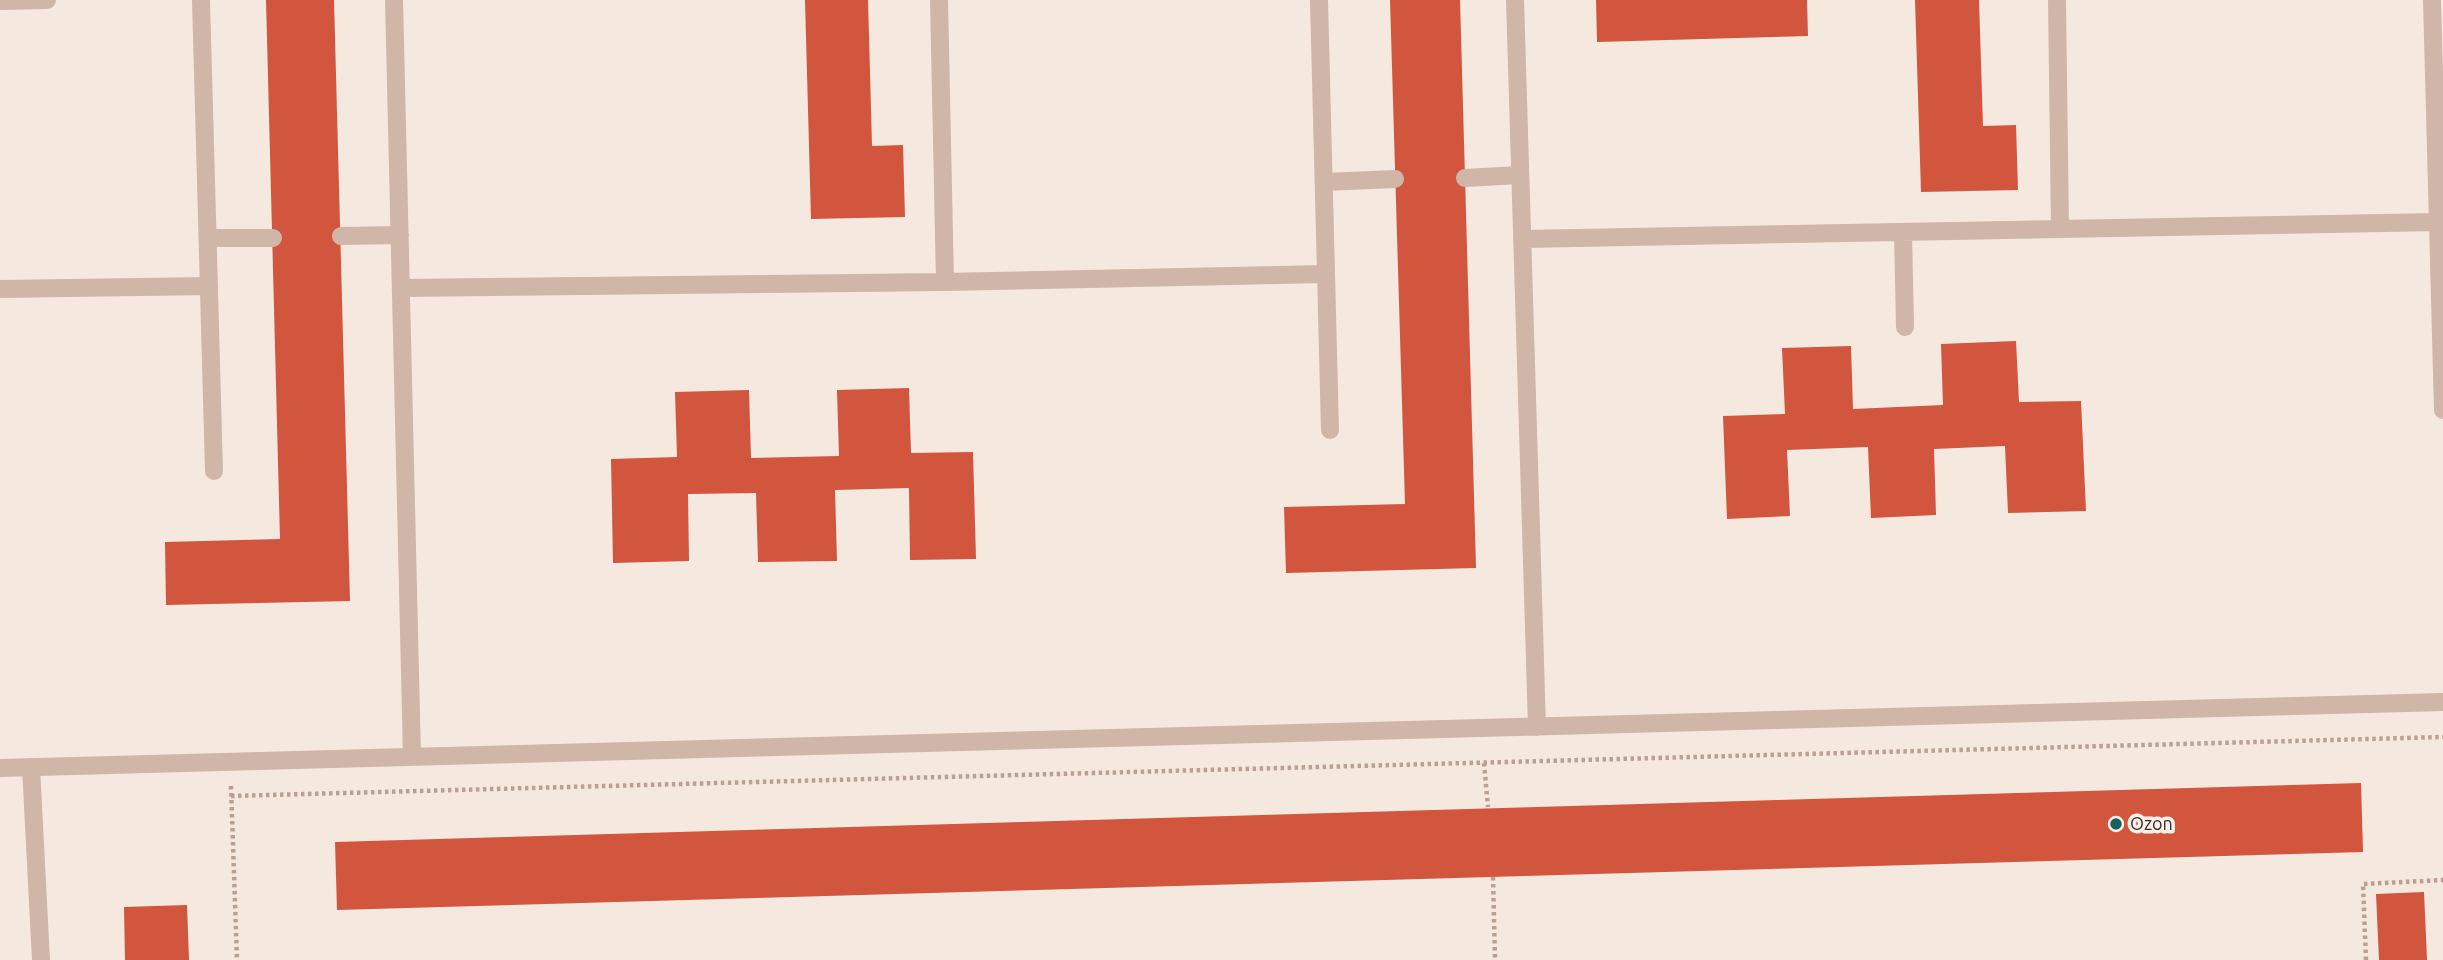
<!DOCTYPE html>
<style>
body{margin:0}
canvas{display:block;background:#f5e8de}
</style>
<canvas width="2443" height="960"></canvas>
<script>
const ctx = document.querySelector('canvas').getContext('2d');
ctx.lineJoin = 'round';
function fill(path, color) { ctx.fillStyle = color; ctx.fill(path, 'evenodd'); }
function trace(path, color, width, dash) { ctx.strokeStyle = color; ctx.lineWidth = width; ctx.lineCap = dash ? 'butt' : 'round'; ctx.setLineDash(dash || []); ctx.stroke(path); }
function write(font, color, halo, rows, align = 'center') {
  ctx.font = font + ' Ubuntu,sans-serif'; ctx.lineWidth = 7; ctx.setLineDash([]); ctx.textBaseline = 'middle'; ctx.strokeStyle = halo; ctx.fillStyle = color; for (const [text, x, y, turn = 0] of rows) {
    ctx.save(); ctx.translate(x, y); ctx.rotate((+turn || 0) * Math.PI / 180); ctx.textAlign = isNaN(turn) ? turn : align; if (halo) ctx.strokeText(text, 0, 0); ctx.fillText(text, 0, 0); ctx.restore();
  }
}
fill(new Path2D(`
 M266,0H334L350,601L166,605L165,542L280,539Z
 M805,0H868L872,146L903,145L905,217L811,219Z
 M1390,0H1460L1476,568L1286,573L1284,507L1405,504Z
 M1596,0H1807L1808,36L1597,42Z
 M1915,0H1979L1983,126L2016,125L2018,190L1921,192Z
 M2016,341L2019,402L2081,401L2086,511L2008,513L2005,446L1934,449L1936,515L1871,518L1868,447L1787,450L1790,516L1727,519L1723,416L1785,414L1782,348L1851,346L1853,409L1943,405L1941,344Z
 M909,388L911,453L973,452L976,559L910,560L909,488L835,490L837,561L758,562L756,493L688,494L689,561L613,563L611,459L677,457L675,392L749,390L751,458L839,456L837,390Z
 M2361,783L2363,852L337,910L335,842Z
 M2424,892L2427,960H2379L2376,894Z
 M187,905L189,960H125L124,907Z`), '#d2553e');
trace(new Path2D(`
 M1484,763L1488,807
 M231,786L237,960
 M231,796L2443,737
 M1493,877L1495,960
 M2366,960L2363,884L2443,880`), '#bba092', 4.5, [3.5, 3.5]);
trace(new Path2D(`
 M201,0L214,471
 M394,0L412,757
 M939,0L945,282
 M1319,0L1330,430
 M1515,0L1537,727
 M2057,0L2060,229
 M2432,0L2443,410
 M0,1L47,0
 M1465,178L1520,175
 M1324,182L1395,179
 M1903,232L1905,327
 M341,236L400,235
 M208,238H273
 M1522,239L2437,222
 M401,288L945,282L1326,274
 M0,289L209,286
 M31,767L41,960
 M0,768L2443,702`), '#cfb6a8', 18);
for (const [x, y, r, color] of [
 [2116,824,7,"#196160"]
]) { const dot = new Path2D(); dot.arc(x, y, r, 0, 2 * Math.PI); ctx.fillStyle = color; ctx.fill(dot); trace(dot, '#fcf2eb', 2.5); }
write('18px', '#3b2d29', '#fcf2eb', [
 ["Ozon",2130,824]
], 'left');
</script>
